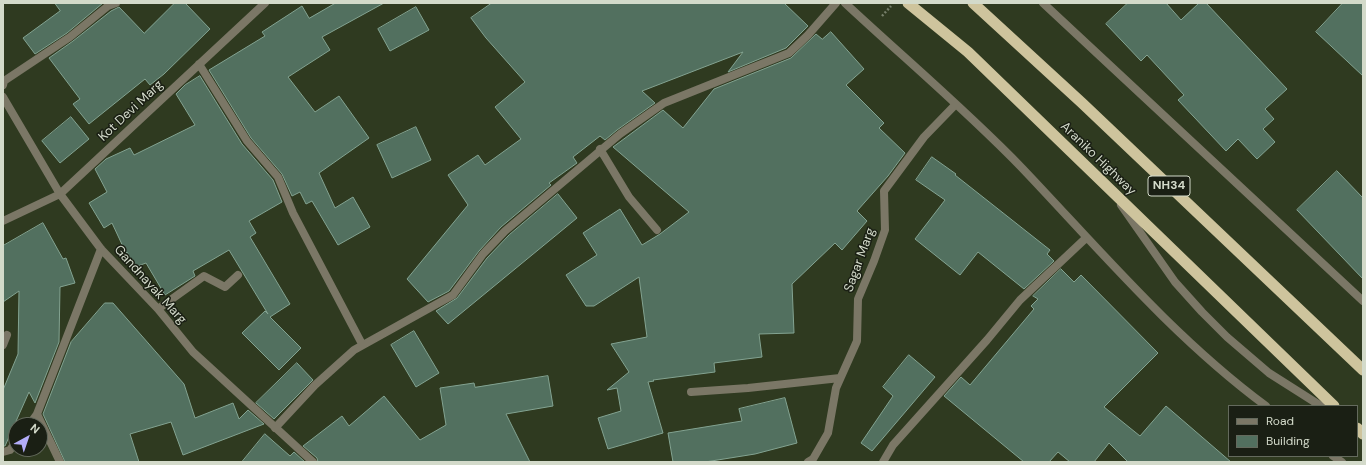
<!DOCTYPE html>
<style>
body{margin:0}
#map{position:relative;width:1366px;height:465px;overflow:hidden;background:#2f3a20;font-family:"DM Sans",sans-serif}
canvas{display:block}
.frame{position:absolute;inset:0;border:4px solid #d3daca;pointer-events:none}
.legend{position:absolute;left:1228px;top:405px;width:130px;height:52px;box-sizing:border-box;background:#1a1f14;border:1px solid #646a5d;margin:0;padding:5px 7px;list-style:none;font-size:12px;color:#d3daca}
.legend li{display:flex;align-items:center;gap:8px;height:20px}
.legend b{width:20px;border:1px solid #646a5d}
.north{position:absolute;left:8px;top:417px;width:40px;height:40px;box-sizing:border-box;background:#1a1f14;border:1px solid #646a5d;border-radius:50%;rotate:40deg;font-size:11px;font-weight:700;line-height:16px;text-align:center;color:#d3daca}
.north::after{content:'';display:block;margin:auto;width:14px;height:18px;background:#b3adf9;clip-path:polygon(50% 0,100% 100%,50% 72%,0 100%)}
</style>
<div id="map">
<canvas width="1366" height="465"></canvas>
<div class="frame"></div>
<ul class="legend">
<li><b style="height:5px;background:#7b7766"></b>Road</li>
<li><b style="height:11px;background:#52705f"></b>Building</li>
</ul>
<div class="north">N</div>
</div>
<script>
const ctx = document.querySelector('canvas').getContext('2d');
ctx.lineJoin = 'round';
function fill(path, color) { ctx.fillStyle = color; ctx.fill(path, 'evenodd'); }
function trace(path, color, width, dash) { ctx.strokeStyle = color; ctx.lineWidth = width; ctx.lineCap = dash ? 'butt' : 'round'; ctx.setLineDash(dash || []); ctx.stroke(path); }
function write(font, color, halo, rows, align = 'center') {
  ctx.font = font + ' "DM Sans",sans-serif'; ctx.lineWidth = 3; ctx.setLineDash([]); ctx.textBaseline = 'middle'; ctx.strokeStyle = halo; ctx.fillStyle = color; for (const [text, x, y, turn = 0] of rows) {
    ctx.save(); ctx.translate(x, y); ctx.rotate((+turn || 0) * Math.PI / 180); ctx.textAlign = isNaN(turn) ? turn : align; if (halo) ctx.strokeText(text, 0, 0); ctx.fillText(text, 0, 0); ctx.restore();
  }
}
const building = new Path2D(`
 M55,3H103L67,33L35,54L23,38L60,11Z
 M175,3H185L210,29L164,74L150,85L145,79L89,124L73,104L80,99L49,58L73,41L111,11L119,7L144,33Z
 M336,3H384L322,37L330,50L288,77L315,112L339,96L369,138L319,173L335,208L353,197L370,227L338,245L312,201L306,204L300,192L292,196L282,174L251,138L209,70L265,36L262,32L302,6L309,18Z
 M492,3H784L808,26L786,48L728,72L743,52L642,91L655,103L617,130L605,140L600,136L573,157L577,163L549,183L551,185L501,227L479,251L449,291L428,302L407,279L468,205L448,175L478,155L485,165L521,139L495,107L525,82L486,38L471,18Z
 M1128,3H1166L1181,20L1199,3H1206L1287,89L1265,109L1274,119L1263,129L1275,142L1257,159L1238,139L1226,151L1178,100L1184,95L1147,55L1141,61L1106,24Z
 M1343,3H1363V76L1316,32Z
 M416,7L429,30L390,51L378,29Z
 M831,32L864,69L846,85L884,123L879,128L905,153L888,176L857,211L867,221L842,250L835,243L792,284L794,333L759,334L762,357L714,363L715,372L653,380L654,381L648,382L663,433L608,449L598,418L621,411L617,388L607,390L629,372L611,344L647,337L639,277L594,306H586L566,275L597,255L583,233L620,209L642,245L660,234L689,212L613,147L663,110L683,128L714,89L791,58L816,34L822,39Z
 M200,76L242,144L273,180L282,202L249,221L256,233L250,237L290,304L270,317L301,348L279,370L242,333L265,311L268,314L229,250L193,271L195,276L165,295L146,263L135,267L127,252L126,253L112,223L104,228L89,203L107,192L95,169L106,159L130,148L134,155L195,125L176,94L185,85Z
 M71,117L89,139L60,163L42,141Z
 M416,127L431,160L392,178L377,145Z
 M932,157L956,174L955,175L1050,250L1047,254L1054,261L1024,289L978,252L960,275L915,239L945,200L916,180Z
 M1337,171L1363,198V279L1297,210Z
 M558,194L577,218L448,324L436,311L457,298L487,258L509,235Z
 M43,223L63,259L66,258L75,283L60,287L59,342L35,403L29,392L5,446H3V390L18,354L19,291L3,302V246Z
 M1061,269L1074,282L1081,275L1158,353L1104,407L1140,436L1166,406L1231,462H1128L1109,443L1094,462H1070L1058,452L1049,462H1024L944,396L961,377L970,385L1034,309L1031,306L1038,299L1033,296Z
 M105,303H113L184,384L195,418L233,403L239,419L248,410L264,424L183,455L171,422L130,434L139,462H65L43,414L71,342Z
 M414,331L439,373L416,387L391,345Z
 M909,355L935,377L872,451L861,443L893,396L883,387Z
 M297,363L313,380L274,419L256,403Z
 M548,376L553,406L506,414L530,462H318L317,458L303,446L342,416L349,426L384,396L420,440L446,425L440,388L474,383L475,387Z
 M785,398L797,443L755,454L705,462H673L668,433L742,421L739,409Z
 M265,434L290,456L294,452L305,462H242Z`);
fill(building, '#52705f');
trace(building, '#83a391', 1);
trace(new Path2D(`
 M882,16L891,6`), '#767f6a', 2.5, [2, 2]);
trace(new Path2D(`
 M1043,3L1363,301
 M1121,205L1175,282L1202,312L1227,337L1269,373L1321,406`), '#7b7766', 8);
trace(new Path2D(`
 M845,3C904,58 966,110 1022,168C1100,250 1174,338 1266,406
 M199,64L247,141L278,177L293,213L362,344
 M3,85L4,81L70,37L108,6L116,3
 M3,97L60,194L101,249L158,309L193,352L313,462
 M600,149L629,197L657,230
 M3,221L60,194L265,3
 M158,309L204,276L225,287L238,275
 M3,345L7,335
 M691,392L748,388L840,378
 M37,414L60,462
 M29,425L37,414L101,249
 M275,428L315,385L354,350L453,295L483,254L505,231L620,134L664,103L789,53L808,35L836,3
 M3,452L10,450L16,442
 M1333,456L1342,462
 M808,462L813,459L828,433L836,388L857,341L858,299L874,261L885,230L884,191L924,137L956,104
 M883,462L893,445L987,340L1020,300L1086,238`), '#7b7766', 8);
trace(new Path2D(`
 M908,3L968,52L1334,406
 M973,3L1082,103L1363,370
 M1357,428L1363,434`), '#cec49d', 11);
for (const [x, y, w] of [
 [1169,186,42]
]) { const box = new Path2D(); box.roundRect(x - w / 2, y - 10, w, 20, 3); ctx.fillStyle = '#1a1f14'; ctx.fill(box); trace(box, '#d3daca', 1); }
write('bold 12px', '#d3daca', null, [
 ["NH34",1169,186]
]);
write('13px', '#d3daca', '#1a1f14', [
 ["Kot Devi Marg",131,111,-43],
 ["Araniko Highway",1098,159,44],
 ["Sagar Marg",860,260,-70],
 ["Gandnayak Marg",150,285,48]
]);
</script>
